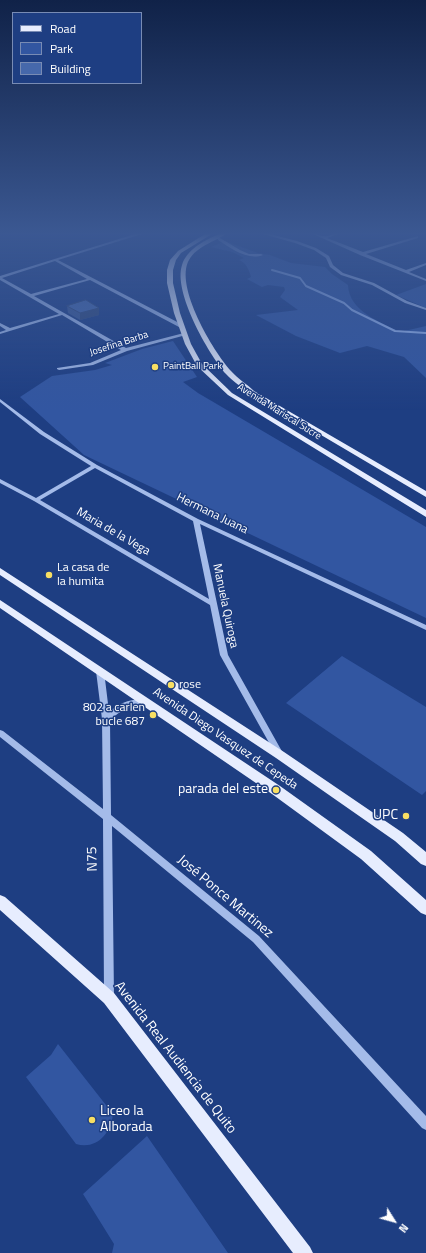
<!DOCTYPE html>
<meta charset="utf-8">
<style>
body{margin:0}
#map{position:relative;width:426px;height:1253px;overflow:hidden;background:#1e3e82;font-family:"Titillium Web",sans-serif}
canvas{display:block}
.legend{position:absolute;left:12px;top:12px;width:130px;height:72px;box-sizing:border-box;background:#1e3e82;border:1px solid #788bb4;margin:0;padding:5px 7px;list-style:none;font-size:12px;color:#fff}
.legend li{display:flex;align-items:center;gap:8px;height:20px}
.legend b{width:20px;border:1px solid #788bb4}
.north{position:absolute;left:374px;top:1201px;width:40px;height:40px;-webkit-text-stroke:3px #1e3e82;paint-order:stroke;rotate:127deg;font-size:11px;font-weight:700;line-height:16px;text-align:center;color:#fff}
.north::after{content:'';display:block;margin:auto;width:14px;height:18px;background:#fff;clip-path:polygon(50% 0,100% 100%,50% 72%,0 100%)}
</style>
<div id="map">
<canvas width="426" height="1253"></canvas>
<ul class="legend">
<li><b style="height:5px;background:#e7edfe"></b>Road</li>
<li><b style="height:11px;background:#3256a1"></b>Park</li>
<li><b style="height:11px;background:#4668ab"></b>Building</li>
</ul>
<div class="north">N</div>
</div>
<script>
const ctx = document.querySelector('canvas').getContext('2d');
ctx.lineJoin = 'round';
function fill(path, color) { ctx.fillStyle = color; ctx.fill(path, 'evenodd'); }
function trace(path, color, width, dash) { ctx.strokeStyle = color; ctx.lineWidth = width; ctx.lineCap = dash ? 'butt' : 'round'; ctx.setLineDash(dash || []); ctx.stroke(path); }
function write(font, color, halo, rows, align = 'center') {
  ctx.font = font + ' "Titillium Web",sans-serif'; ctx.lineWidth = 3; ctx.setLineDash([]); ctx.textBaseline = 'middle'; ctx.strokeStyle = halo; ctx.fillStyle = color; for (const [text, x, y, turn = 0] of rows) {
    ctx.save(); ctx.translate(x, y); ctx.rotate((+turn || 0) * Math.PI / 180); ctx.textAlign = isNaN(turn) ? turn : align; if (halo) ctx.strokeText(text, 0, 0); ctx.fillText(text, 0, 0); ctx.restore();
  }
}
fill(new Path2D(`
 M225,241L258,253L270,255L291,263L325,267L332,274L348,285C349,311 380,322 400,332L426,326V378L404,357L367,346L340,353L296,336L256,315L298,310L280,297L285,290L284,287L268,285L262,287L247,279L251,277C249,269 246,263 239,260L244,258C231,250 225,251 211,247Z
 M426,284V308L396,295Z
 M173,341L197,377L183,382L198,393L426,527V618L84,455L20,397L52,376L95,370L112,365L105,363L142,349Z
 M342,656L426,707V791L422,795L286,703Z
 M58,1044L113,1114C111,1134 96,1150 76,1144L26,1077L51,1055Z
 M147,1136L228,1253H112L114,1244L83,1194Z`), '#3256a1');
trace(new Path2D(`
 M272,270L300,278L306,286L344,303L352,310L395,331L426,333`), '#97b4eb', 2);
fill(new Path2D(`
 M135,234H142L58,260L183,325V327H179L90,280L34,296L126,348L184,333L186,334V335L127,351L93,365L59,370L57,369V368L90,363L121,350L62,315L0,334V332L6,330L0,326V323L10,328L59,314L0,280V276ZM55,261L87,279L31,294L2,278Z
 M263,234H270L297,241L316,248L329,256L333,265L343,273L374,283L407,301L426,308V310L405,303L372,285L341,275L330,267L326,258L314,250L295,243Z
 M313,234C317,234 320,236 324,236C327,237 333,234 338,234L327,238L363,252L418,236V238L366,254L406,270L426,263V265L409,272L426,279V281L360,255Z
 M218,238H220L240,250L249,254H261L263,255C248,261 230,248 218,240Z
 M0,399L44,432L97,465L198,519L426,625V630L200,524L228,655L284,755L283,757L280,758L277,757L220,655L210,605L34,501L0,483V479L36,498L91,466L40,434L0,402ZM95,468L193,521L209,599L40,500Z
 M100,668L103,669L104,671L109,712C119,703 134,697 148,700L149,702L148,704L145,705C130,706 121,710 110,720L111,815L259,936L426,1116V1130L422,1128L253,942L112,826L114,998L113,1002L109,1003L105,1002L104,998L103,819L0,737V730L3,731L103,809L102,719L96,671L97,669Z`), '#a4bbe9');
fill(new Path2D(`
 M205,234H212L181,253L176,260L173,270V283L180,313L191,344L202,364L232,393L426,510V517L228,395L197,366L185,344L174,313L167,283V270L170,260L178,251Z
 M219,234H226C214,242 197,246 189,260C174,286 213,351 231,371C238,379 247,384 254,391L426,491V497L250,393C242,387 232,381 226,374C208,353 173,292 182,265C187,249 205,240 219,234Z
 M0,568L284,752L403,833L426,852V866L421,864L395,841L276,758L0,575Z
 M0,600L280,786L371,851L426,900V915L421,913L361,859L272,794L0,608Z
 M0,895L5,897L114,993L310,1247L313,1253H293L104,1003L0,910Z`), '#e7edfe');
fill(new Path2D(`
 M67,306L99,308V315L80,320L68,313Z`), '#3c5993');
fill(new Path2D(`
 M99,308V315L80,320V313Z`), '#314978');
const building = new Path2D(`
 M86,300L99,308L80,313L67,306Z`);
fill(building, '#4668ab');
trace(building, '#314978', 1);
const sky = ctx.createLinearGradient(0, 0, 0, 410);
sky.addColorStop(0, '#102248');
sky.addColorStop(0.57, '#3b5892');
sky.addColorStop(1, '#3b589200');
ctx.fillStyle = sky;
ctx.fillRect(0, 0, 426, 410);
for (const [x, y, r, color] of [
 [155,367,4,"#f8df63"],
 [49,575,4,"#f8df63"],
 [171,685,4,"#f8df63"],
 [153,715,4,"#f8df63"],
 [276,790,4,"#f8df63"],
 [406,816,4,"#f8df63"],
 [92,1120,4,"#f8df63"]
]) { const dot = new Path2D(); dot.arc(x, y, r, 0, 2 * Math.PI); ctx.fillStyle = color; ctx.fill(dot); trace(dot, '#1e3e82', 1.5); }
write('10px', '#fff', '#1e3e82', [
 ["Josefina Barba",119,344,-18],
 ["Avenida Mariscal Sucre",279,412,32]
]);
write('10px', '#fff', '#1e3e82', [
 ["PaintBall Park",163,367]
], 'left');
write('12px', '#fff', '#1e3e82', [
 ["Hermana Juana",212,514,26],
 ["Maria de la Vega",113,532,30],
 ["Manuela Quiroga",225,606,78],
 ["Avenida Diego Vasquez de Cepeda",225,739,34]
]);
write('12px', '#fff', '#1e3e82', [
 ["La casa de",57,568],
 ["la humita",57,582],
 ["rose",179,685],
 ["802 a carlen",145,708,"right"],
 ["bucle 687",145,722,"right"]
], 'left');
write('14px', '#fff', '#1e3e82', [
 ["parada del este",268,790],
 ["UPC",398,816],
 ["Liceo la",100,1112,"left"],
 ["Alborada",100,1128,"left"]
], 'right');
write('14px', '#fff', '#1e3e82', [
 ["N75",93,859,-91],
 ["José Ponce Martinez",225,897,40],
 ["Avenida Real Audiencia de Quito",175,1058,52]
]);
</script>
